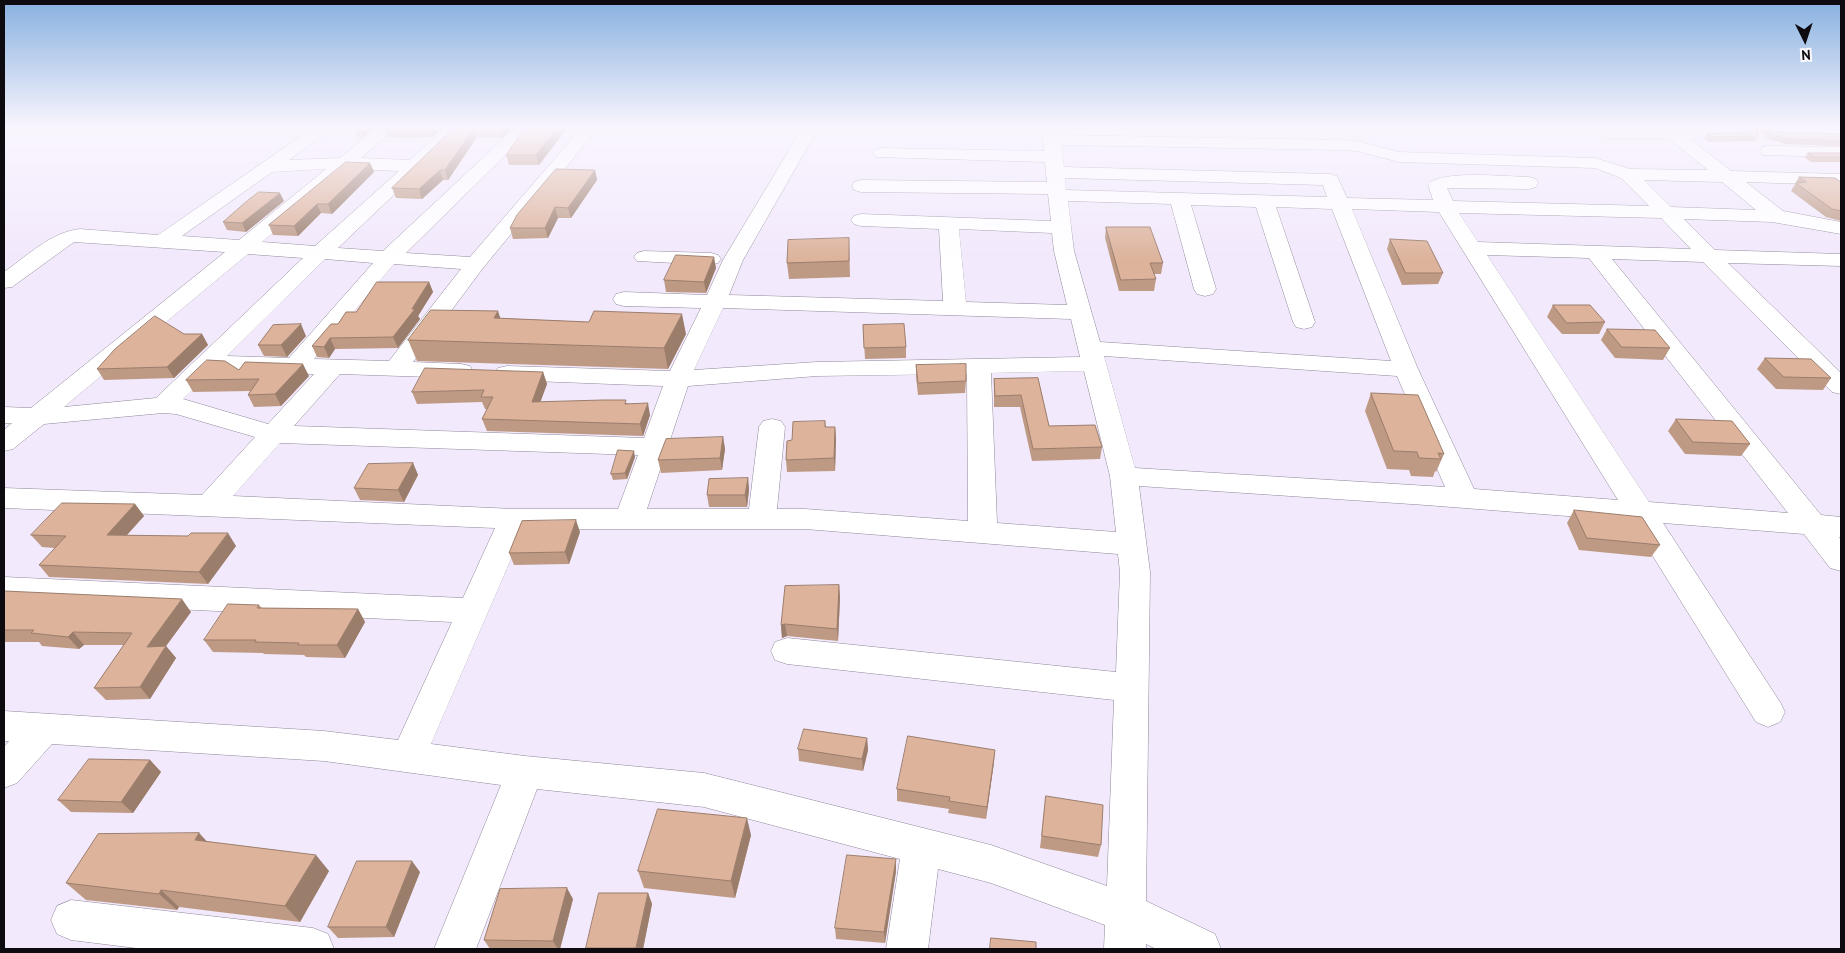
<!DOCTYPE html>
<style>
body{margin:0}
#map{position:relative;width:1845px;height:953px;overflow:hidden;background:#f2e9fc;font-family:"PT Sans",sans-serif}
canvas{display:block}
.frame{position:absolute;inset:0;border:5px solid #0d0a10;pointer-events:none}
.north{position:absolute;left:1780px;top:15px;width:50px;height:50px;-webkit-text-stroke:4px #fbf9fd;paint-order:stroke;rotate:176deg;font-size:14px;font-weight:700;line-height:20px;text-align:center;color:#0d0a10}
.north::after{content:'';display:block;margin:auto;width:18px;height:22px;background:#0d0a10;clip-path:polygon(50% 0,100% 100%,50% 72%,0 100%)}
</style>
<div id="map">
<canvas width="1845" height="953"></canvas>
<div class="frame"></div>
<div class="north">N</div>
</div>
<script>
const ctx = document.querySelector('canvas').getContext('2d');
ctx.lineJoin = 'round';
function trace(path, color, width, dash) { ctx.strokeStyle = color; ctx.lineWidth = width; ctx.lineCap = dash ? 'butt' : 'round'; ctx.setLineDash(dash || []); ctx.stroke(path); }
function fill(path, color) { ctx.fillStyle = color; ctx.fill(path, 'evenodd'); }
const minor = new Path2D(`
 M4,127H19L17,131L4,136Z
 M314,127H333L289,160L340,158L378,127H396L361,158L410,160L447,127H465L338,248L383,251L516,127H534L406,253L470,257L582,127H599L483,268L413,362L461,364L470,366L473,371L470,376L461,378L340,374L294,426L644,438L663,386L507,380L498,378L495,373L498,368L507,366L670,371L701,308L624,306L616,304L613,299L616,294L624,292L707,295L723,260L803,127H819L743,260L729,295L943,301L939,229L861,226L854,224L851,220L854,216L861,214L1051,221L1048,194L861,192L854,190L852,186L854,182L861,180L1047,182L1045,162L876,157L873,153L876,149L882,148L1044,151L1042,127H1058L1059,135L1342,140L1357,141L1399,152L1595,158L1630,169L1708,170L1668,138H1607L1601,137L1592,127H1747L1750,131L1747,135L1741,136L1689,138L1731,171L1841,174V185L1746,182L1783,211L1841,222V234L1772,222L1684,219L1715,250L1841,254V266L1728,263L1841,373V394L1832,392L1703,262L1612,259L1821,515L1841,517V537H1839L1841,540V571L1830,568L1804,534L1663,523L1780,702L1785,712L1780,722L1768,727L1756,722L1631,521L1426,505L1139,486L1150,572L1146,901L1215,934L1221,949H1156L1146,944V949H1104L1105,925L991,883L938,869L928,949H886L900,859L704,807L537,789L476,949H434L501,785L324,761L52,744L17,783L4,788V747L9,741H4V711L324,731L398,740L452,622L4,601V577L463,598L495,528L4,508V488L202,495L255,437L176,414L163,413L44,424L13,449L4,451V430L12,423H4V407L31,408L225,252L74,242L12,287L4,288V272C27,256 51,232 80,229L158,235ZM1061,145L1342,150L1357,151L1399,162L1595,168L1621,178L1649,206L1453,201L1447,188L1529,189L1536,187L1538,183L1536,179L1529,177C1509,177 1439,169 1428,185L1433,200L1347,198L1337,176L1330,174L1064,167ZM326,169L239,240L182,236L272,172ZM349,169L399,171L315,246L262,242ZM1065,178L1323,185L1327,197L1066,190ZM1644,180L1722,182L1756,210L1671,207ZM1068,201L1171,204L1194,289L1197,294L1205,296L1213,294L1216,289L1191,205L1256,207L1293,322L1296,327L1304,329L1312,327L1315,322L1276,207L1332,209L1391,361L1100,342L1074,251ZM1352,209L1439,212L1618,500L1474,489L1418,369ZM1459,213L1661,218L1691,249L1478,242ZM959,229L1052,233L1054,251L1067,305L966,302ZM248,254L303,258L156,398L64,407ZM1487,255L1589,258L1788,513L1649,502ZM325,259L373,263L289,358L227,356ZM394,264L461,269L389,361L314,359ZM723,308L1071,319L1080,357L817,362L694,370ZM1104,356L1397,376L1445,487L1135,468ZM213,370L314,374L268,424L183,399ZM1084,371L1110,476L1116,532L997,523L991,373ZM967,374L968,521L805,509H777L785,427L781,421L772,419L763,421L759,427L749,509H647L688,386L817,376ZM280,443L638,455L618,509H514L233,496ZM524,529H805L1118,554L1120,572L1116,672L787,638L775,642L771,651L775,660L787,664L1114,700L1107,886L991,845L704,773L525,756L431,744Z
 M1770,127H1841V137L1776,136L1770,135L1767,131Z
 M1769,146L1841,147V157L1763,155L1760,151L1763,147Z
 M644,251L711,253L718,255L721,259L718,263L711,265L637,261L634,257L637,253Z
 M71,900L313,928L328,934L334,949H144L71,940L57,934L51,920L57,906Z`);
trace(minor, '#8f8798', 1);
fill(minor, '#fff');
fill(new Path2D(`
 M353,127H376L363,137H357Z
 M384,127H445L432,137L411,138L387,137Z
 M455,127H514L502,138L477,137L448,180H443L422,199L396,198L392,188Z
 M524,127H568L539,165H509L506,155L523,130V129Z
 M1749,127H1769L1773,132L1841,134V146L1784,144L1778,141H1772L1758,132V136L1755,141L1709,142L1704,139L1707,134L1750,132L1751,130Z
 M1808,153H1841V162H1812L1805,158Z
 M370,163L374,172L332,214L321,213L298,236L273,235L269,225Z
 M595,170L597,180L571,218H558L548,238L513,239L510,228Z
 M1799,177L1841,182V221L1826,217L1791,191Z
 M284,201L246,232L227,230L223,222Z
 M1106,227L1163,263L1161,274H1154L1156,279L1154,291H1119L1105,238Z
 M849,238L850,277L789,279L787,263Z
 M1390,239L1443,273L1438,284L1402,285L1387,249Z
 M716,268L706,293L666,292L664,280Z
 M429,282L433,292L418,316L420,319L398,348L335,349L329,358L317,357L312,346L338,324L356,312Z
 M1553,305L1605,322L1599,334H1562L1547,317Z
 M500,318L589,322L686,334L668,369L417,361L408,340Z
 M863,325L906,347V358L865,359Z
 M1607,329L1670,348L1663,360L1615,358L1601,340Z
 M184,334H202L208,345L174,378L104,380L97,369Z
 M306,336L287,357L264,356L258,345Z
 M1765,358L1831,378L1823,390L1776,389L1757,369Z
 M916,365L966,381L965,393L918,395L916,377Z
 M239,370L309,376L281,406L254,407L248,395L250,391L193,392L186,380Z
 M543,372L547,384L540,402L627,403L650,415L643,436L487,431L482,419L487,409H485L482,402L417,404L412,392Z
 M1038,378L1049,426L1102,447L1100,459L1032,461L1020,407H994V379Z
 M1371,393L1444,454L1436,472L1435,471L1433,477L1411,476L1409,470L1387,469L1365,411Z
 M1676,419L1750,444L1741,456L1685,454L1668,431Z
 M825,421L826,427H835L836,439L835,471L787,472L786,460L792,440Z
 M723,437L725,449L722,470L661,473L658,460Z
 M635,457L627,479L613,480L611,474Z
 M413,463L418,475L404,502L360,500L354,488Z
 M748,478L749,490L747,507H709L707,495Z
 M135,504L144,516L127,535L236,546L208,584L49,577L39,565L55,548L42,547L31,535Z
 M1574,510L1660,545L1651,557L1579,550L1567,523Z
 M580,532L569,564L514,565L509,553Z
 M839,585L840,598L838,641L787,636L782,638L781,625Z
 M4,591L191,612L166,646L176,658L150,699L106,700L94,688L124,645H84L79,649L42,646L39,642H4Z
 M259,605L262,608L358,609L365,622L345,658L306,657L304,655L264,654L263,653L213,652L204,640Z
 M867,738L868,750L863,771L799,761L798,749Z
 M150,760L161,772L133,813L71,812L58,800Z
 M994,762L986,819L948,813L949,809L897,801V789Z
 M1046,796L1101,845L1098,857L1040,848Z
 M199,833L206,841L329,871L300,922L179,907L177,910L86,900L66,883Z
 M751,835L735,898L644,888L638,871Z
 M896,871L885,943L836,939L835,928Z
 M420,872L394,937L338,938L328,927Z
 M648,893L652,904L643,949H587L586,948Z
 M573,899L560,949H490L484,940Z`), '#be9a85');
fill(new Path2D(`
 M359,127H376L363,137Z
 M430,127H445L432,137L429,128Z
 M500,127H514L502,138L499,128Z
 M558,127H568L539,165L536,155Z
 M474,128L477,137L448,180L445,170Z
 M370,163L374,172L332,214L328,204Z
 M440,170L443,180L422,199L419,189Z
 M595,170L597,180L571,218L568,208Z
 M280,193L284,201L246,232L242,223Z
 M317,204L321,213L298,236L294,226Z
 M555,207L558,218L548,238L545,228Z
 M714,257L716,268L706,293L704,282Z
 M429,282L433,292L418,316L420,319L398,348L393,337L412,309Z
 M498,311L505,332L494,318Z
 M682,314L686,334L668,369L664,348Z
 M301,324L306,336L287,357L281,345Z
 M202,334L208,345L174,378L167,367Z
 M330,338L335,349L329,358L324,347Z
 M303,364L309,376L281,406L275,394Z
 M543,372L547,384L536,414L532,402Z
 M648,403L650,415L643,436L640,424Z
 M835,427L836,439L835,471L834,458Z
 M723,437L725,449L722,470L720,458Z
 M634,451L635,457L627,479L625,473Z
 M413,463L418,475L404,502L398,490Z
 M748,478L749,490L747,507L745,495Z
 M135,504L144,516L116,547L107,535Z
 M576,520L580,532L569,564L565,552Z
 M228,533L236,546L208,584L199,572Z
 M839,585L840,598L838,641L837,629Z
 M182,599L191,612L166,646L176,658L150,699L140,687L147,647Z
 M358,609L365,622L345,658L337,645Z
 M785,624L787,636L782,638L781,625Z
 M73,632L84,645L79,649L68,637Z
 M867,738L868,750L863,771L862,759Z
 M995,750L994,762L986,819L987,807Z
 M150,760L161,772L133,813L121,802Z
 M747,818L751,835L735,898L731,881Z
 M199,833L215,850L195,840Z
 M316,855L329,871L300,922L285,906Z
 M896,859V871L885,943L884,932Z
 M412,861L420,872L394,937L386,927Z
 M567,888L573,899L560,949H558L553,941Z
 M161,890L179,907L177,910L159,894Z
 M648,893L652,904L643,949H637L636,948Z`), '#9b7d6c');
const building = new Path2D(`
 M384,127H430L429,128H408Z
 M455,127H500L499,128H474L445,170H440L419,189L392,188Z
 M524,127H558L536,155H506L524,129H523Z
 M1753,127H1757L1758,136L1711,137L1707,134L1750,132Z
 M1761,127H1769L1773,132L1841,134V141L1787,139L1781,136H1775Z
 M1808,153H1841V157H1815Z
 M346,162L370,163L328,204H317L294,226L269,225Z
 M556,169L595,170L568,208L555,207L545,228H510L517,215Z
 M1799,177L1835,178L1841,182V211L1832,209L1796,183L1806,182Z
 M259,192L280,193L242,223L223,222L247,201Z
 M1106,227H1150L1163,263H1150L1156,279L1121,280Z
 M849,238V261L787,263L788,240Z
 M1390,239L1427,241L1443,273H1406Z
 M676,255L714,257L704,282L664,280Z
 M377,282H429L412,309H415L393,337L330,338L324,347L312,346L331,324H338L346,312H356Z
 M1553,305H1590L1605,322L1567,323Z
 M431,310L498,311L494,318L589,322L594,311L682,314L664,348L408,340Z
 M155,316L184,334H202L167,367L97,369L115,349Z
 M301,324L281,345H258L273,325Z
 M904,324L906,347L864,348L863,325Z
 M1607,329L1655,330L1670,348L1622,347Z
 M1765,358L1811,359L1831,378L1784,377Z
 M207,360L225,361L239,370L245,362L303,364L275,394L248,395L259,379L186,380Z
 M966,364V381L918,383L916,365Z
 M425,368L543,372L532,402L603,400H626L625,404L648,403L640,424L482,419L493,397H481L484,390L412,392Z
 M1038,378L1049,426L1095,425L1102,447L1033,449L1021,395L995,396L994,379Z
 M1371,393L1418,395L1444,454L1438,453L1441,459L1419,458L1417,452L1394,451Z
 M1676,419L1732,421L1750,444L1693,442Z
 M825,421V427H835L834,458L786,460L787,441L792,440L793,422Z
 M723,437L720,458L658,460L666,439Z
 M618,450L634,451L625,473L611,474Z
 M413,463L398,490L354,488L368,464Z
 M748,478L745,495H707L709,479Z
 M62,503L135,504L107,535L188,536L191,533H228L199,572L39,565L66,536L31,535Z
 M1574,510L1642,517L1660,545L1587,538Z
 M576,520L565,552L509,553L522,521Z
 M839,585L837,629L785,624L781,625L785,586Z
 M4,591L182,599L147,647L166,646L140,687L94,688L132,633L73,632L68,637L31,633L34,630H4Z
 M228,604L259,605L257,608L358,609L337,645H298L299,643L255,642L256,640H204Z
 M804,729L867,738L862,759L798,749Z
 M908,736L995,750L987,807L949,801L950,797L897,789Z
 M89,759L150,760L121,802L58,800Z
 M1046,796L1103,805L1101,845L1042,836Z
 M658,809L747,818L731,881L638,871Z
 M199,833L195,840L316,855L285,906L161,890L159,894L66,883L98,834Z
 M847,855L896,859L884,932L835,928Z
 M357,861H412L386,927H328Z
 M567,888L553,941L484,940L500,889Z
 M599,893H648L636,948H586Z
 M991,938L1036,942V949H990Z`);
fill(building, '#ddb39b');
trace(building, '#9b7d6c', 1);
const sky = ctx.createLinearGradient(0, 0, 0, 260);
sky.addColorStop(0, '#88b1df');
sky.addColorStop(0.49, '#f9f5fe');
sky.addColorStop(1, '#f9f5fe00');
ctx.fillStyle = sky;
ctx.fillRect(0, 0, 1845, 260);
</script>
